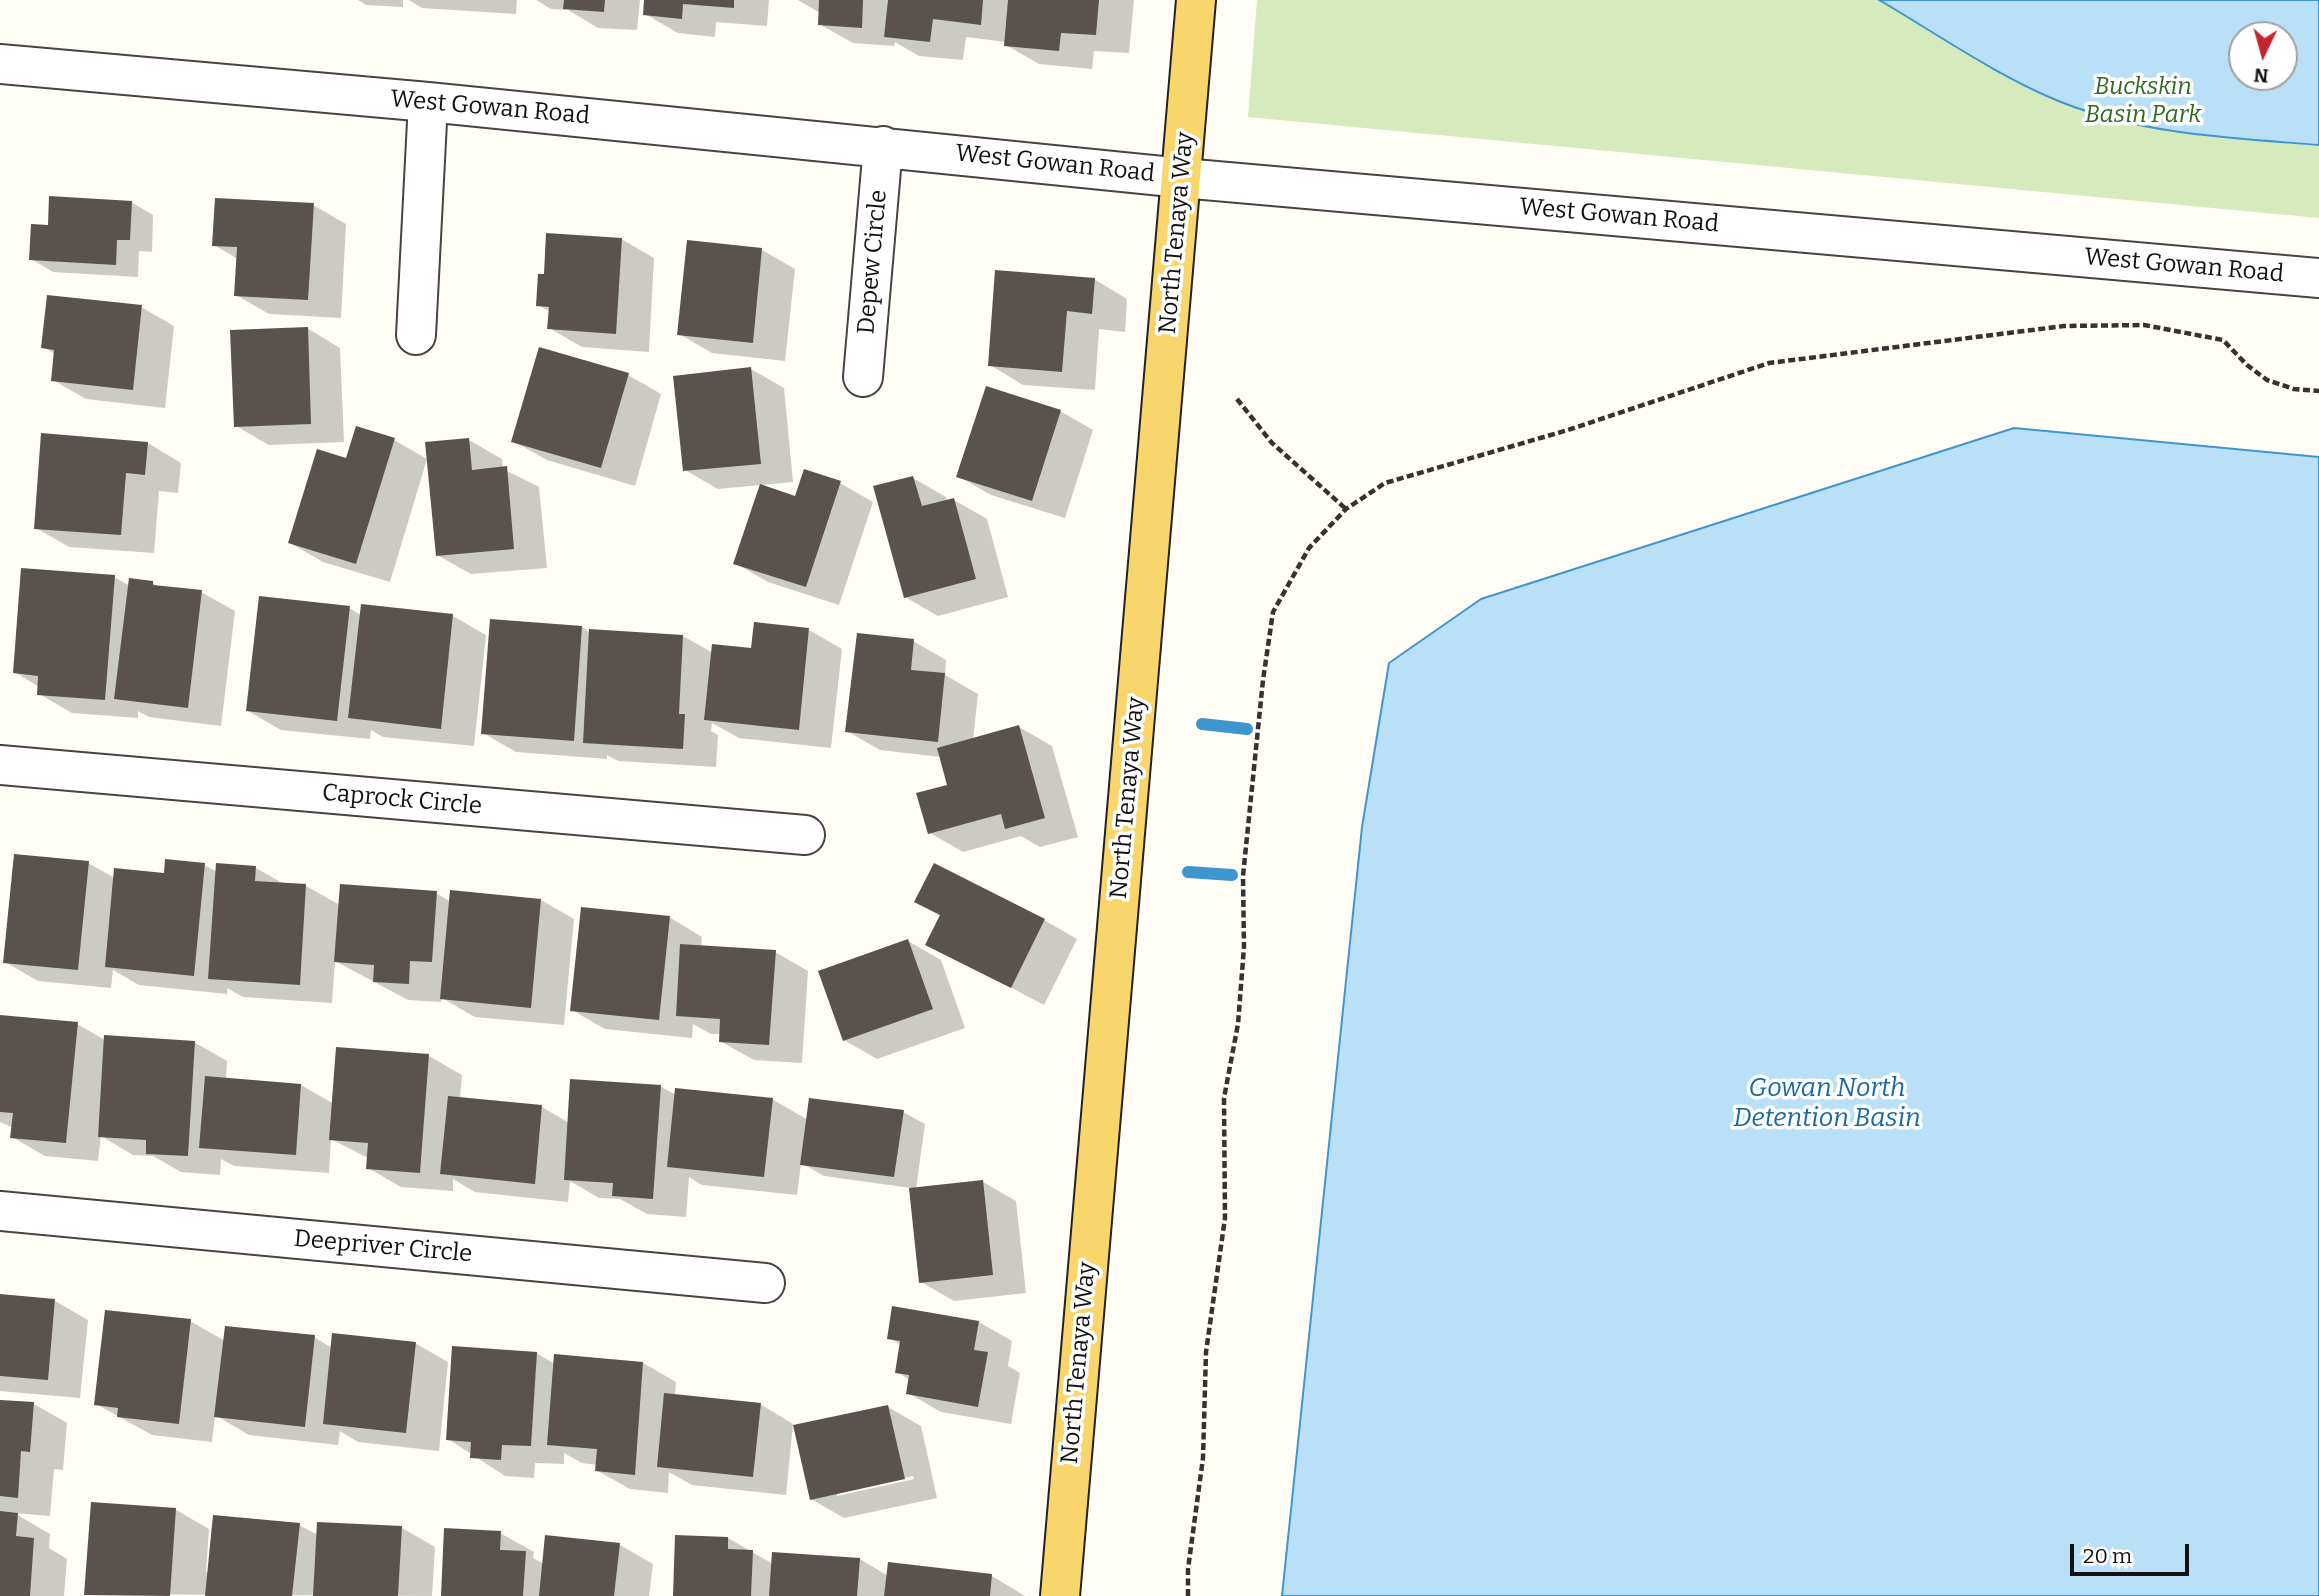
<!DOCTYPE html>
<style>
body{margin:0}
#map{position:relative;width:2319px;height:1596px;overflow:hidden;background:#fffdf5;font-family:Bitter,serif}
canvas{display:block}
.north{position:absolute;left:2228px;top:21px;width:70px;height:70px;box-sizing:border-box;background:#fff;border:2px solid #a0a0a0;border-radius:50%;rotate:185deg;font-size:19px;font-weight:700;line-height:28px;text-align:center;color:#111}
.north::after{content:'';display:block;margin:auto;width:24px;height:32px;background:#c4262e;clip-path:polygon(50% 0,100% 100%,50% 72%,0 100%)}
.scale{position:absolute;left:2070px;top:1544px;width:119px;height:32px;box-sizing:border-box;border:4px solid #111;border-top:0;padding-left:9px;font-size:21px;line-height:24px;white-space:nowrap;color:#111;-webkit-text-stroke:5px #fff;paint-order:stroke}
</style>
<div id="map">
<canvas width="2319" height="1596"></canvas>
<div class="north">N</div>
<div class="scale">20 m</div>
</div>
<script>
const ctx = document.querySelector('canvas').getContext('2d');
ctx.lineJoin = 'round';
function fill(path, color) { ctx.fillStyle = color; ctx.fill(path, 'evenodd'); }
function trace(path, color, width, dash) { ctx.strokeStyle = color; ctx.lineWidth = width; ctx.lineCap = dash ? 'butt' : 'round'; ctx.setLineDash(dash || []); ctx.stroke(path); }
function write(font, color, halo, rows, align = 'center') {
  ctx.font = font + ' Bitter,serif'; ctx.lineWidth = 7; ctx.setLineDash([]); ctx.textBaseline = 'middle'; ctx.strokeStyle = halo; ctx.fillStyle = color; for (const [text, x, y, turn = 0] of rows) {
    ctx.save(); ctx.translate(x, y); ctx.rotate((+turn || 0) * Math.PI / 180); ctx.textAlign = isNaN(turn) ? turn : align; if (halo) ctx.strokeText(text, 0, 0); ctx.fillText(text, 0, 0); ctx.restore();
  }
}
fill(new Path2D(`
 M1257,0H2319V218L1248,117ZM2242,35H2284V77H2242Z`), '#d5ebbd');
const water = new Path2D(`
 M1879,0H2319V145C2232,138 2144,135 2061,102C1997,76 1939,35 1879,0ZM2284,35V77H2242V35Z
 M2014,428L2319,457V1596H1282L1362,827L1389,663L1481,599Z`);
fill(water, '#b9e0f7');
trace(water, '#3f96cf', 2);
fill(new Path2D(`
 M358,0H403V7L366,5Z
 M409,0H517L516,14L422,8Z
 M536,0H640L637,30L598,28L568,10L551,9Z
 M646,0H769L767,26L716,22L715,37L678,33L645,14Z
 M798,0H1134L1129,53L1094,51L1092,69L1039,64L1006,45V42L966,37L963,60L919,56L895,42L894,46L853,43L819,24L820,13Z
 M131,202L153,215L152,252L139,251L138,277L53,272L31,259L50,227Z
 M313,205L346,224L341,318L269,314L236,295L238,259L214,245Z
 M621,239L654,258L649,352L582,347L549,328L550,312L538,305L545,275Z
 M689,242L762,250L795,269L785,361L712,353L679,334Z
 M1094,279L1127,299L1125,332L1099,329L1095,390L1023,385L990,365Z
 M141,307L174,326L165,408L86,399L53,380L55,354L43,347Z
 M307,328L340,348L344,442L269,445L236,426Z
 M751,369L784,388L793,482L718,489L685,470Z
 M628,375L661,394L635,486L547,460L513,441Z
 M1060,411L1093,430L1065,518L991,495L958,476Z
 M394,440L427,459L390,582L323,562L290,543L347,461Z
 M469,440L502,459L503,469L539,487L547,568L471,574L437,555Z
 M148,443L181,463L178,493L159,491L154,553L69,547L36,528Z
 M913,478L946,497L947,501L954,500L987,519L1008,597L938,616L905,597Z
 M840,483L873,502L839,605L768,582L735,563L796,498Z
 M114,577L130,586L153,583L161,588L201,592L235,611L221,726L149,717L138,711V718L72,713L39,694V687L15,672Z
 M349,608L361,615L453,616L486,635L474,746L383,737L371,730L370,739L281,730L248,711Z
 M582,627L591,633L683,636L713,653L753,650L809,630L842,649L831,748L739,738L712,723L711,731L718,735L716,767L618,761L607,755V759L516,752L483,733Z
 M913,641L946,660L945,675L978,694L973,740L1019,727L1052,746L1078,837L1040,847L1021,836L963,852L930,833L950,786L941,757L880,750L847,731Z
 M88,863L115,878L165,875L204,865L217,872L256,868L284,884L306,886L340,905L436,893L451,902L541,900L574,919L564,1025L475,1017L442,998L441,1002L408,1000L335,961L332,1003L243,997L227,988V994L139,985L113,970L111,988L38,981L5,962Z
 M942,916L1044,920L1077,939L1044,1005L928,944Z
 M669,917L702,937L701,947L775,952L808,971L802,1063L754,1060L720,1041L721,1034H711L693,1024L692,1038L605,1029L572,1010Z
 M908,941L941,960L965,1028L877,1059L844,1040Z
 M0,1017L77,1024L105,1040L194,1042L227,1061L226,1079L301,1085L334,1104L429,1056L462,1075L460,1099L542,1107L569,1123L660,1086L676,1095L772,1099L808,1120L903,1112L925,1124L916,1189L983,1182L1016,1201L1026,1293L954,1301L921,1282L911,1188L824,1176L801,1163L797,1195L702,1185L689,1177L686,1217L647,1214L620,1199L599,1198L570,1181L568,1202L475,1192L453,1179V1191L401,1187L368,1168V1158L331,1139L329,1173L234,1166L221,1159L220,1175L181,1172L153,1156L133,1155L101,1136L98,1161L45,1156L12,1137L13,1128L0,1122Z
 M0,1295L55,1301L88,1320L80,1398L0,1391Z
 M894,1308L979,1322L1012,1341L1008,1366L1020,1373L1011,1424L941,1412L908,1393L910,1380L897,1372L901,1345L889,1338Z
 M190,1321L225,1341L314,1337L332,1348L415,1343L448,1362L439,1451L358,1442L340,1431L338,1445L249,1435L215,1415L212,1442L152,1435L96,1404Z
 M536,1353L555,1364L643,1363L676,1382L675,1396L760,1404L793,1424L786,1495L692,1485L669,1472L668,1493L630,1489L596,1470L597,1465L582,1463L564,1453V1464L535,1463L534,1478L505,1476L448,1439Z
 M0,1401L34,1404L67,1423L63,1470L54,1469L50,1516L14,1513L50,1534L49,1548L67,1559L64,1596H0Z
 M888,1407L921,1426L937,1498L844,1518L811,1499ZM913,1476L914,1479L837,1496V1492Z
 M176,1510L209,1529L206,1572H209L299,1525L318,1535L402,1528L435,1547L432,1596L86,1594Z
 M500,1533L534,1552L533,1558L544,1564L620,1545L653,1564L649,1596H442Z
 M728,1538L773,1564L860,1559L888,1576L889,1564L992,1576L1025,1596H675Z`), '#0003');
trace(new Path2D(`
 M1202,724L1247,729
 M1188,872L1232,875`), '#3f96cf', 12);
fill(new Path2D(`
 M564,0H605L604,12L563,9Z
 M644,0H734V8L683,4L682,19L643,15Z
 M819,0H863L862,28L818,25Z
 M888,0H983L981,25L933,19L930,42L884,37Z
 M1008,0H1099L1096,35L1061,33L1059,51L1004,46Z
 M49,196L132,201L130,240H117L116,265L29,260L31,224L48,225Z
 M215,198L314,203L308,300L234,296L237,247L212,246Z
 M546,233L622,238L616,334L547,329L549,307L536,306L538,274H544Z
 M687,240L762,248L753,343L677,335Z
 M995,270L1095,278L1092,314L1067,311L1062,372L988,366Z
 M47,295L142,305L133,390L51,381L54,350L41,348Z
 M308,327L311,424L234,427L230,330Z
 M539,347L629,373L601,468L511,442Z
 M751,367L761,464L683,471L673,376Z
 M986,386L1061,410L1032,501L956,477Z
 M356,426L395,438L356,564L288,543L317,449L346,458Z
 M41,433L148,442L145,475L126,473L121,535L34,529Z
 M469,438L472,470L507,466L514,549L436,556L425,442Z
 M804,469L841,481L806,587L733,564L760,484L795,496Z
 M913,476L922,506L954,498L976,579L904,598L873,486Z
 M21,568L115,575L105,700L37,695L38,676L13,673Z
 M129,578L153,581V585L202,590L188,708L114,699Z
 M259,596L350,606L337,721L246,711Z
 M361,604L453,614L441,729L348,718Z
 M490,619L582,626L574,741L481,734Z
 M754,622L809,628L799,730L704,720L712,644L751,648Z
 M589,629L683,635L679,714H685L683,749L583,743Z
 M857,633L914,639L911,670L945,673L938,742L845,732Z
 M1019,725L1045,818L1005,829L1001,814L928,834L916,793L947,785L937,748Z
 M14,854L89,861L78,970L3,963Z
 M165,859L205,863L194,976L105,967L114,868L164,873Z
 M216,863L256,866L255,881L306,884L300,985L208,979Z
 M934,863L1045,919L1011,988L925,945L940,915L914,902Z
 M340,884L437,891L432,962L410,961L409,984L373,982L374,965L334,962Z
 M450,890L541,899L531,1008L440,999Z
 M581,907L670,916L659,1020L570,1011Z
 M908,939L933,1009L843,1041L818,971Z
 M680,944L776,950L769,1045L719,1042L720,1019L676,1016Z
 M0,1015L78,1022L66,1143L10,1138L13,1113L0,1112Z
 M104,1035L195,1041L188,1156L146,1154V1140L98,1137Z
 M336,1047L429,1054L420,1173L366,1169L368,1143L329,1140Z
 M205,1076L301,1084L296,1155L199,1148Z
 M570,1079L661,1085L653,1199L612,1196L613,1183L564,1180Z
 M675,1088L773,1098L764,1177L667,1167Z
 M448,1096L542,1105L535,1184L440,1174Z
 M809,1098L904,1110L894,1177L800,1165Z
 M983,1180L993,1275L919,1283L909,1188Z
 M0,1294L55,1299L48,1380L0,1376Z
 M892,1306L979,1321L974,1350L988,1352L978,1407L906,1394L909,1375L895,1373L900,1341L887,1339Z
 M105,1310L191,1319L179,1424L117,1417L118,1408L94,1405Z
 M225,1326L315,1335L305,1427L214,1417Z
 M332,1333L416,1342L406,1433L323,1424Z
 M452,1346L537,1352L531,1446L502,1445L501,1460L470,1458L471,1442L446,1440Z
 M554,1354L643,1362L635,1475L595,1471L597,1449L547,1445Z
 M664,1393L761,1403L753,1477L657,1467Z
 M0,1400L34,1402L30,1452L21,1451L18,1498L0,1496Z
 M888,1405L905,1479L810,1500L793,1425Z
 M91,1502L176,1508L170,1596L84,1595Z
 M0,1511L18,1513L16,1536L34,1538L30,1596H0Z
 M213,1515L300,1523L292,1596H205Z
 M317,1522L402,1526L398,1596H313Z
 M444,1528L501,1531L500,1550L526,1551L523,1596H441Z
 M545,1535L620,1543L614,1596H539Z
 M675,1535L728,1537V1549L753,1550L751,1596H673Z
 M772,1552L860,1558L857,1596H769Z
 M888,1562L992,1574L990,1596H884Z`), '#5a524d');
const minor = new Path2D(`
 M0,64L428,102L1182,178L2319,278
 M416,335L428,102
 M863,377L883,146
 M0,765L805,835
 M0,1211L765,1283`);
const major = new Path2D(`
 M1060,1596L1196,0`);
trace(minor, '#444', 42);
trace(major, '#222', 42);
trace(new Path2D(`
 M1237,399L1272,443L1346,509
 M1188,1596V1569L1203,1458L1206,1352L1225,1218L1224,1098L1238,1024L1244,947L1243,876L1263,680L1273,612L1309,548L1346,509L1385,483L1568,430L1769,363L2064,326L2144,325L2223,340L2247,365L2267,380L2294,389L2319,391`), '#333', 4.5, [7, 3.5]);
trace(minor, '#fff', 38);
trace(major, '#f9d66b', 38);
write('italic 24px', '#2f6b1f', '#fff', [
 ["Buckskin",2143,87],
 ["Basin Park",2143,115]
]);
write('24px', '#111', '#fff', [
 ["West Gowan Road",490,108,5],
 ["West Gowan Road",1055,164,6],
 ["West Gowan Road",1619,216,5],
 ["North Tenaya Way",1177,233,-85],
 ["Depew Circle",873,262,-85],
 ["West Gowan Road",2184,266,5],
 ["North Tenaya Way",1128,798,-85],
 ["Caprock Circle",402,800,5],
 ["Deepriver Circle",383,1247,5],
 ["North Tenaya Way",1079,1363,-85]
]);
write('italic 26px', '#1768a6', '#fff', [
 ["Gowan North",1827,1089],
 ["Detention Basin",1827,1119]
]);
</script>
